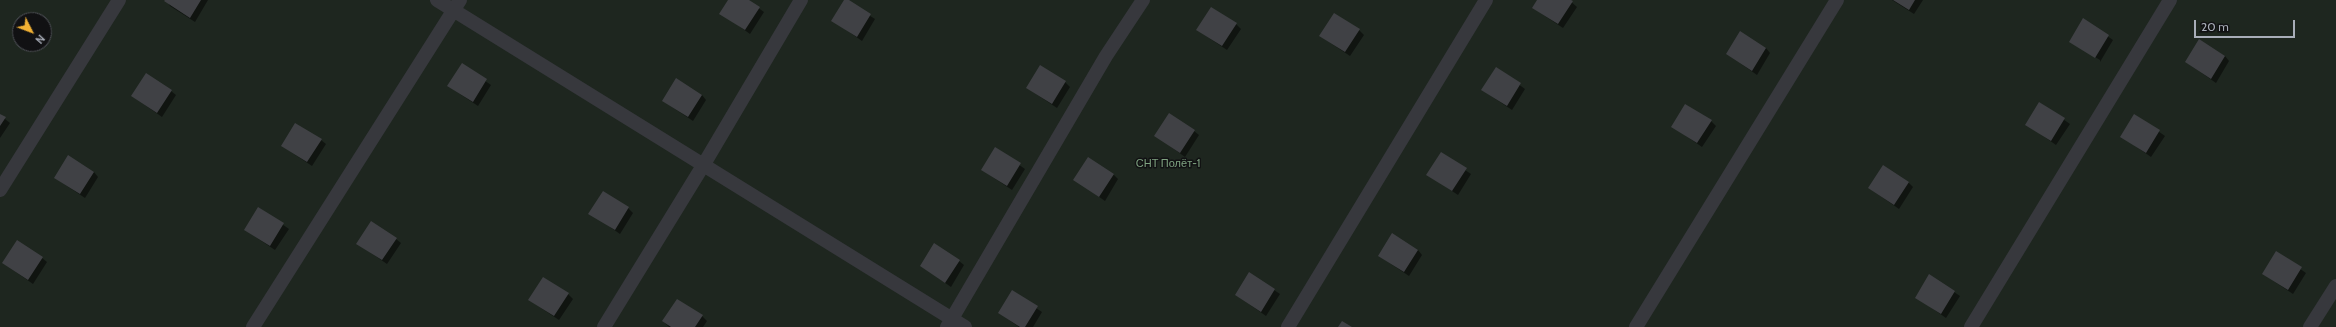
<!DOCTYPE html>
<meta charset="utf-8">
<style>
body{margin:0}
#map{position:relative;width:2336px;height:327px;overflow:hidden;background:#161618;font-family:Cabin,sans-serif}
canvas{display:block}
.north{position:absolute;left:12px;top:12px;width:40px;height:40px;box-sizing:border-box;background:#111113;border:1px solid #4d4f55;border-radius:50%;rotate:132deg;font-size:11px;font-weight:700;line-height:16px;text-align:center;color:#a8adb8}
.north::after{content:'';display:block;margin:auto;width:14px;height:18px;background:#f2b134;clip-path:polygon(50% 0,100% 100%,50% 72%,0 100%)}
.scale{position:absolute;left:2194px;top:20px;width:101px;height:18px;box-sizing:border-box;border:2px solid #a8adb8;border-top:0;padding-left:5px;font-size:12px;line-height:14px;white-space:nowrap;color:#a8adb8;-webkit-text-stroke:3px #111113;paint-order:stroke}
</style>
<div id="map">
<canvas width="2336" height="327"></canvas>
<div class="north">N</div>
<div class="scale">20 m</div>
</div>
<script>
const ctx = document.querySelector('canvas').getContext('2d');
ctx.lineJoin = 'round';
function fill(path, color) { ctx.fillStyle = color; ctx.fill(path, 'evenodd'); }
function trace(path, color, width, dash) { ctx.strokeStyle = color; ctx.lineWidth = width; ctx.lineCap = dash ? 'butt' : 'round'; ctx.setLineDash(dash || []); ctx.stroke(path); }
function write(font, color, halo, rows, align = 'center') {
  ctx.font = font + ' Cabin,sans-serif'; ctx.lineWidth = 3; ctx.setLineDash([]); ctx.textBaseline = 'middle'; ctx.strokeStyle = halo; ctx.fillStyle = color; for (const [text, x, y, turn = 0] of rows) {
    ctx.save(); ctx.translate(x, y); ctx.rotate((+turn || 0) * Math.PI / 180); ctx.textAlign = isNaN(turn) ? turn : align; if (halo) ctx.strokeText(text, 0, 0); ctx.fillText(text, 0, 0); ctx.restore();
  }
}
fill(new Path2D(`
 M0,0H2336V327H0ZM20,20H44V44H20Z`), '#1e261f');
fill(new Path2D(`
 M166,0H208L195,22L170,6Z
 M729,0H747L764,12L750,34L721,13Z
 M845,0L875,19L862,41L832,20Z
 M1538,0H1569L1577,7L1563,28L1533,8Z
 M1892,0H1923L1914,14Z
 M2084,20L2113,40L2100,62V60L2070,42Z
 M1236,24L1241,29L1227,50L1197,30Z
 M1359,30L1364,35L1350,56L1320,36Z
 M1766,48L1770,53L1757,75L1727,54Z
 M2225,56L2229,61L2216,83L2186,62Z
 M462,65L491,85L478,106L448,86Z
 M1496,68L1525,89L1512,110L1482,90Z
 M1065,82L1070,87L1057,108L1027,88Z
 M171,91L176,95L162,117L132,96Z
 M702,95L706,100L693,121L663,101Z
 M2040,103L2070,124L2056,145L2026,124Z
 M0,115L10,123L0,138Z
 M2135,115L2165,136L2151,157L2121,136Z
 M1711,121L1716,126L1702,147L1673,127Z
 M1194,131L1199,135L1185,157L1156,136Z
 M321,140L326,144L312,166L282,146Z
 M995,148L1025,169L1012,190L982,170Z
 M1441,154L1471,174L1458,195L1428,175Z
 M94,172L98,177L85,198L55,178Z
 M1113,174L1118,179L1105,201L1075,180Z
 M1908,182L1913,187L1899,209L1869,188Z
 M259,208L289,229L275,250L245,230Z
 M628,208L633,213L620,234L590,213Z
 M396,239L401,243L387,264L358,244Z
 M1418,250L1422,255L1409,276L1379,256Z
 M2276,252L2306,273L2293,294L2263,274Z
 M42,258L47,262L33,284L3,263Z
 M959,261L964,265L951,287L921,266Z
 M1250,274L1280,294L1266,316L1236,295Z
 M1930,276L1960,296L1946,318L1916,297Z
 M1012,292L1042,312L1033,327H1019L999,313Z
 M568,294L573,299L559,320L529,300Z
 M702,316L707,321L703,327H669L663,321Z`), '#0007');
fill(new Path2D(`
 M165,0H201L190,18L164,1Z
 M728,0H749L760,7L745,30L719,14Z
 M844,0H849L871,14L857,37L831,21Z
 M1537,0H1571L1573,1L1558,24L1532,8Z
 M1893,0H1915L1909,10Z
 M1211,7L1237,23L1222,46L1196,30Z
 M1334,13L1360,29L1345,52L1319,36Z
 M2083,18L2109,35L2095,58L2069,42Z
 M1740,31L1766,48L1752,71L1726,54Z
 M2199,39L2225,56L2211,79L2185,62Z
 M462,63L487,79L473,102L447,86Z
 M1040,65L1066,81L1052,104L1026,88Z
 M1496,67L1521,83L1507,106L1481,90Z
 M146,73L172,90L157,113L131,96Z
 M676,78L702,95L688,117L662,101Z
 M2039,102L2065,118L2051,141L2025,125Z
 M1685,104L1712,120L1697,143L1671,127Z
 M1169,113L1195,130L1180,153L1154,136Z
 M0,114L6,117L0,126Z
 M2134,114L2160,130L2146,153L2120,137Z
 M295,123L322,139L307,162L281,146Z
 M995,147L1021,163L1007,186L981,170Z
 M1441,152L1467,168L1452,191L1426,175Z
 M68,155L94,172L80,194L54,178Z
 M1088,157L1114,174L1099,197L1073,180Z
 M1883,165L1909,182L1894,205L1868,188Z
 M603,191L629,207L615,230L588,214Z
 M258,207L284,223L270,246L244,230Z
 M371,221L397,238L382,260L356,244Z
 M1392,233L1418,250L1404,272L1378,256Z
 M17,240L43,257L28,280L2,263Z
 M934,243L960,260L945,283L920,266Z
 M2276,251L2302,267L2288,290L2262,274Z
 M1249,272L1275,289L1261,312L1235,295Z
 M1929,274L1955,291L1941,314L1915,298Z
 M543,277L569,293L554,316L528,300Z
 M1012,290L1038,306L1025,327H1020L998,313Z
 M677,299L703,315L695,327H671L662,321Z
 M1342,321L1352,327H1338Z`), '#404145');
trace(new Path2D(`
 M437,0L965,327
 M0,190L119,0
 M253,327L460,0
 M604,327L704,164L801,0
 M947,327L1106,56L1143,0
 M1288,327L1486,0
 M1636,327L1837,0
 M1971,327L2170,0
 M2310,327L2336,286`), '#37383d', 14);
write('11px', '#7fa381', '#111113', [
 ["СНТ Полёт-1",1168,164]
]);
</script>
